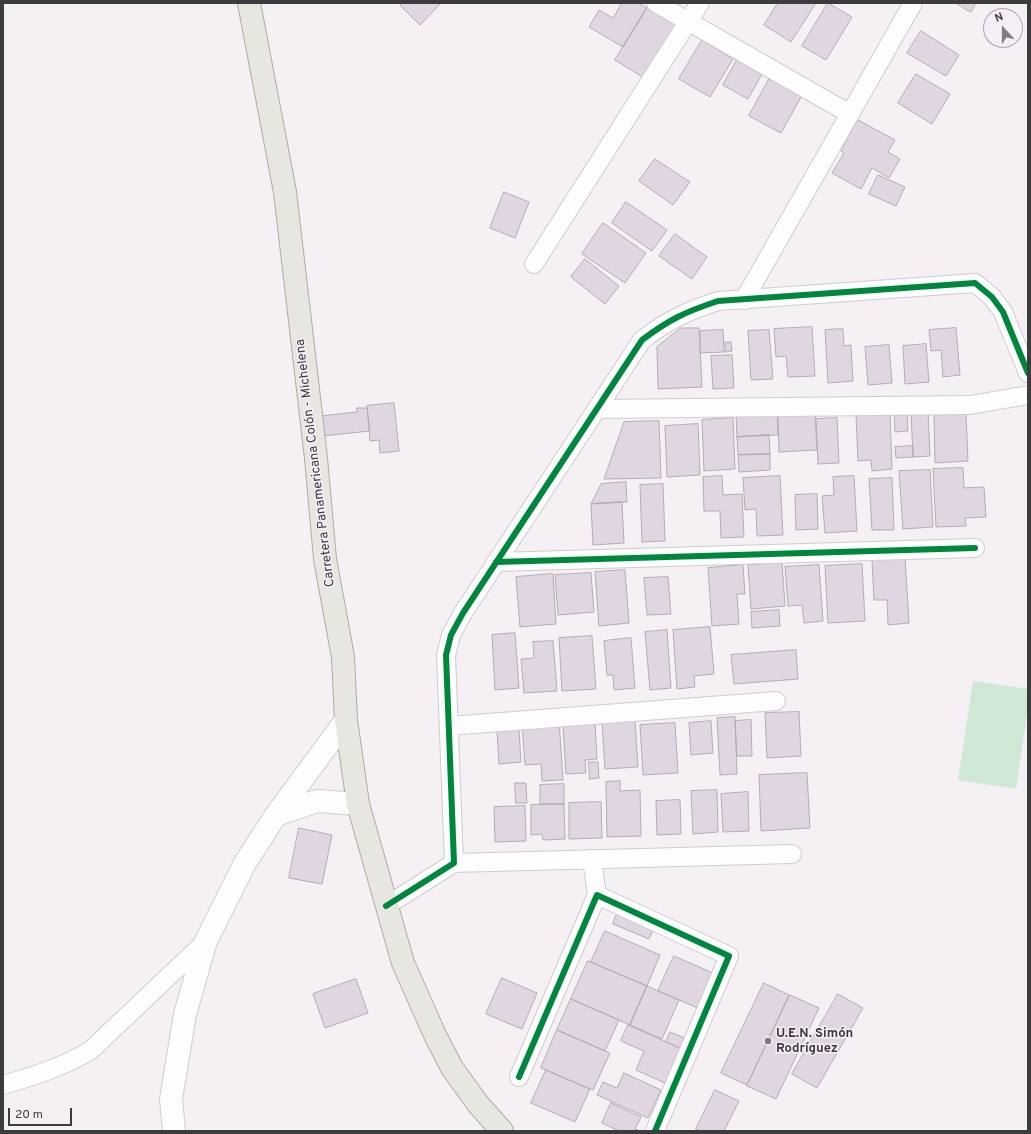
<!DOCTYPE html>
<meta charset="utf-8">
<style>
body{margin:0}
#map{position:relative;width:1031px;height:1134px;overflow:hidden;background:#f4f0f4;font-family:Overpass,sans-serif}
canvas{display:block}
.frame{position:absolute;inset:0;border:4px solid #3e3b3e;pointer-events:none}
.north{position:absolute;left:983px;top:8px;width:40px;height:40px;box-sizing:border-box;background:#f6eef6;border:1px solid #aca6ac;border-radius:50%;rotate:339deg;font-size:11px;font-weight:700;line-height:16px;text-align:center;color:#3e3b3e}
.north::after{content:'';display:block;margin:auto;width:14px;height:18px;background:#7e7a7e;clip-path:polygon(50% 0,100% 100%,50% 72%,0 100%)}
.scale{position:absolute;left:8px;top:1108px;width:64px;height:18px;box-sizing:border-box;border:2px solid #3e3b3e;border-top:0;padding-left:5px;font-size:12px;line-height:14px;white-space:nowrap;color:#3e3b3e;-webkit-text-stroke:3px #f6eef6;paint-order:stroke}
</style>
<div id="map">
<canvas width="1031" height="1134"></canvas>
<div class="frame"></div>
<div class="north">N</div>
<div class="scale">20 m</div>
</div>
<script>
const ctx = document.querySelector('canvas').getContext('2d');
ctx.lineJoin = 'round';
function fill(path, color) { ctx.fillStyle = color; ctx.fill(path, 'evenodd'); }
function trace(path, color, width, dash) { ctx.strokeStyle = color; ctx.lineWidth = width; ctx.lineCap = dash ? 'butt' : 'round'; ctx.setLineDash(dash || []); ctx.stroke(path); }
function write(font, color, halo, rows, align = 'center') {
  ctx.font = font + ' Overpass,sans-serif'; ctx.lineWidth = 3; ctx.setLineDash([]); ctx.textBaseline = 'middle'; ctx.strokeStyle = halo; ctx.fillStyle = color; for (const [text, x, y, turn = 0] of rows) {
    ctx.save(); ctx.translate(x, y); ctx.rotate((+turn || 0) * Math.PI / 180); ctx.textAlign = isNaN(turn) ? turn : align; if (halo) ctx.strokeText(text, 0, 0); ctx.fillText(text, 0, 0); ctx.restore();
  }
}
fill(new Path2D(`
 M973,681L1028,689V708L1016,789L958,780Z`), '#cee8d5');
const building = new Path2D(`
 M402,3H441L420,25L400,5Z
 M622,3H638L647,8L623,47L589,27L599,10L613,18Z
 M650,3L685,23L649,81L615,60Z
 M778,3H816L791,42L764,25Z
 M828,3L852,17L826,60L802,46Z
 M956,3H976L971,12Z
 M921,31L959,55L946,76L907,53Z
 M702,40L733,59L710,97L679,79Z
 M737,60L762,74L748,99L723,85Z
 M773,72L805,90L781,133L749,116Z
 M916,74L950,94L932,124L898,103Z
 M858,120L895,140L888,152L900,159L889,178L872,168L861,189L832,173L844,153L841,151Z
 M655,159L690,182L673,205L639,181Z
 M878,175L905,187L896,206L869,194Z
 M504,192L529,202L515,238L490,228Z
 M626,202L667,230L652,251L612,223Z
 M603,223L646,253L625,283L582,254Z
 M675,234L707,257L692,279L659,256Z
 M585,259L619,286L605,304L571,277Z
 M812,327L815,376L788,377L786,356L776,357L774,329Z
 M681,328H699L702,387L658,389L657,347Z
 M956,328L960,375L943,377L941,350L931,351L929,330Z
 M843,329L844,346L851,345L853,381L828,383L825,330Z
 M723,330L724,352L700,353V331Z
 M769,330L773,379L751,380L748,331Z
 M725,342H731L732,351L726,352Z
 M926,344L929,382L905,384L903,346Z
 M889,345L892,383L868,385L865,347Z
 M726,355H732L734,388L713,389L711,356Z
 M394,403L399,451L380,453L379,440L370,441L367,406Z
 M357,408H367L370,431L322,436L320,416L357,412Z
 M928,411L930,456L913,457L911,412Z
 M777,412L778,435L737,437L736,414Z
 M907,412L908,431L895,432L894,413Z
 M815,413L817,450L779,452L778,414Z
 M890,413L892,469L872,471L871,460L858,461L856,414Z
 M966,414L968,461L935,463L934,415Z
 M733,418L735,469L704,471L702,420Z
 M837,418L839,463L818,464L816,419Z
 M659,421L661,478L604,479L624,422Z
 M698,424L700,475L667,477L665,426Z
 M769,435L770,454L738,455L737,437Z
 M913,446V457L896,458L895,447Z
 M770,454V470L739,472L738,455Z
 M963,468L964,488L984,487L986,517L965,518L966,526L936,527L933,469Z
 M930,470L933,527L903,529L899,471Z
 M722,476L723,495L742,494L744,537L721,538L720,511H704L703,477Z
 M780,476L783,535L757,536L756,509L745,510L743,478Z
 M854,476L857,531L825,533L822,496L834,495L833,477Z
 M892,478L894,530H872L869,479Z
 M626,482L627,502L591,504L601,484Z
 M663,484L665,541L642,542L640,485Z
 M817,494L818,529L796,530L795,495Z
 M622,502L624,543L593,545L591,504Z
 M905,558L909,623L888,625L887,600H874L872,560Z
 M782,563L785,606L751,609L748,565Z
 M862,564L865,621L828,623L825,566Z
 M743,565L745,594H737L739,624L712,626L708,568Z
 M819,565L823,621L804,623L802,605L788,606L785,567Z
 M625,570L629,623L599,626L595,572Z
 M591,573L594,612L558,615L555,575Z
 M553,574L556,624L520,627L516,577Z
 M668,577L671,614L647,615L644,578Z
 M779,610L780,626L752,628L751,612Z
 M710,627L714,674L694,676L695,687L677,689L673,630Z
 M667,630L671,688L650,690L645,632Z
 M515,633L519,688L495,690L492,635Z
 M592,636L596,689L562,691L559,638Z
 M631,638L635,688L614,690L613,675H607L604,641Z
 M553,641L557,691L524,693L521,659L534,658L533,642Z
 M796,650L798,679L734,684L731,655Z
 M799,712L801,756L767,758L765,713Z
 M735,717L737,774L720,775L717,718Z
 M559,720L563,780L542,781L541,764L525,765L522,723Z
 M635,720L638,767L605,769L602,722Z
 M751,720L752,756H737L735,721Z
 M711,721L713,753L691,755L689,723Z
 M595,722L597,759L585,760L586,773L566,774L563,725Z
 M675,723L678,773L643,775L640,725Z
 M519,729L521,762L499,764L497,730Z
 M589,762H598L599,778L590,779Z
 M807,773L810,828L761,831L759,775Z
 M620,781V791L640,790L641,836L607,837L606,782Z
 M515,783H526L527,803H516Z
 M564,784V804H540V785Z
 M717,790L718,832L693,834L691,791Z
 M748,792L749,831L723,832L721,794Z
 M680,800L681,834L657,835L656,801Z
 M601,802L602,838L569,839V803Z
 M564,804L565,839L543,840L542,834L531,835V805Z
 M525,806L526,841L495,842L494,807Z
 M299,828L332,835L322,884L289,878Z
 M619,909L655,925L649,939L613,924Z
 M605,931L660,955L647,986L591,962Z
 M674,956L715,974L700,1009L658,991Z
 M588,961L647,986L630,1025L571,999Z
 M502,978L537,993L522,1029L486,1014Z
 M356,979L368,1013L325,1028L313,994Z
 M764,983L789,995L747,1085L721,1073Z
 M647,986L679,1000L662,1039L630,1025Z
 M838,994L863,1008L817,1088L792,1074Z
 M790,995L819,1008L776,1099L747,1086Z
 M571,999L619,1020L605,1051L557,1030Z
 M628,1025L682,1049L667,1084L636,1070L644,1051L621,1041Z
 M557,1030L610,1053L593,1090L541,1068Z
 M670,1032L687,1039L682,1049L666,1042Z
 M546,1070L590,1089L575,1122L531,1103Z
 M624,1073L661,1090L648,1118L597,1095L603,1082L617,1088Z
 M715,1090L739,1101L724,1131H700L696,1129Z
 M611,1103L641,1117L635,1129L641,1131H619L602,1123Z`);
fill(building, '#e0d6e1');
trace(building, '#b0adb0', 1);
const street = new Path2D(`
 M656,3L850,114
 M534,264L700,3
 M744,300L913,3
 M597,409L970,405L1028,395
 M496,562L975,548
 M449,726L776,701
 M592,859L597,895
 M454,863L792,854
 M386,906L454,863L446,655L451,635L463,613L642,340C670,319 685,312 718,301L975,283L992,297L1003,312L1028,373
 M519,1077L597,895L729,956L655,1131
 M3,1085C34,1076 63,1067 91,1050L206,941`);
const secondary = new Path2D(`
 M276,815L317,801L358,804
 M174,1131L171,1099L185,1014L206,941L245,863L276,815L346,720`);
const primary = new Path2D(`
 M249,3L285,192L316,458L325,559L343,657L346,720L358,804L403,963L435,1035L452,1068L478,1104L502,1131`);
trace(street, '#cfcccf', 20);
trace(secondary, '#cfcccf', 24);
trace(primary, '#b0aba0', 24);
trace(street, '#fdfdfd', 18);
trace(secondary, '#fdfdfd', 22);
trace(primary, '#e8e6e0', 22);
trace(new Path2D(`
 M496,562L975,548
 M386,906L454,863L446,655L451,635L463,613L642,340C670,319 685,312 718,301L975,283L992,297L1003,312L1028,373
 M519,1077L597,895L729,956L655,1131`), '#00873e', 6);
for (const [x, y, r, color] of [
 [768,1041,4,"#7e7a7e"]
]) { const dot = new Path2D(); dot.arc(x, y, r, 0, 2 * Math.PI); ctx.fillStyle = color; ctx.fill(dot); trace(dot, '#f6eef6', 1.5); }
write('13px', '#3e3b3e', '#f6eef6', [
 ["Carretera Panamericana Colón - Michelena",316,463,-97]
]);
write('bold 13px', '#3e3b3e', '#f6eef6', [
 ["U.E.N. Simón",776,1034],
 ["Rodríguez",776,1049]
], 'left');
</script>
